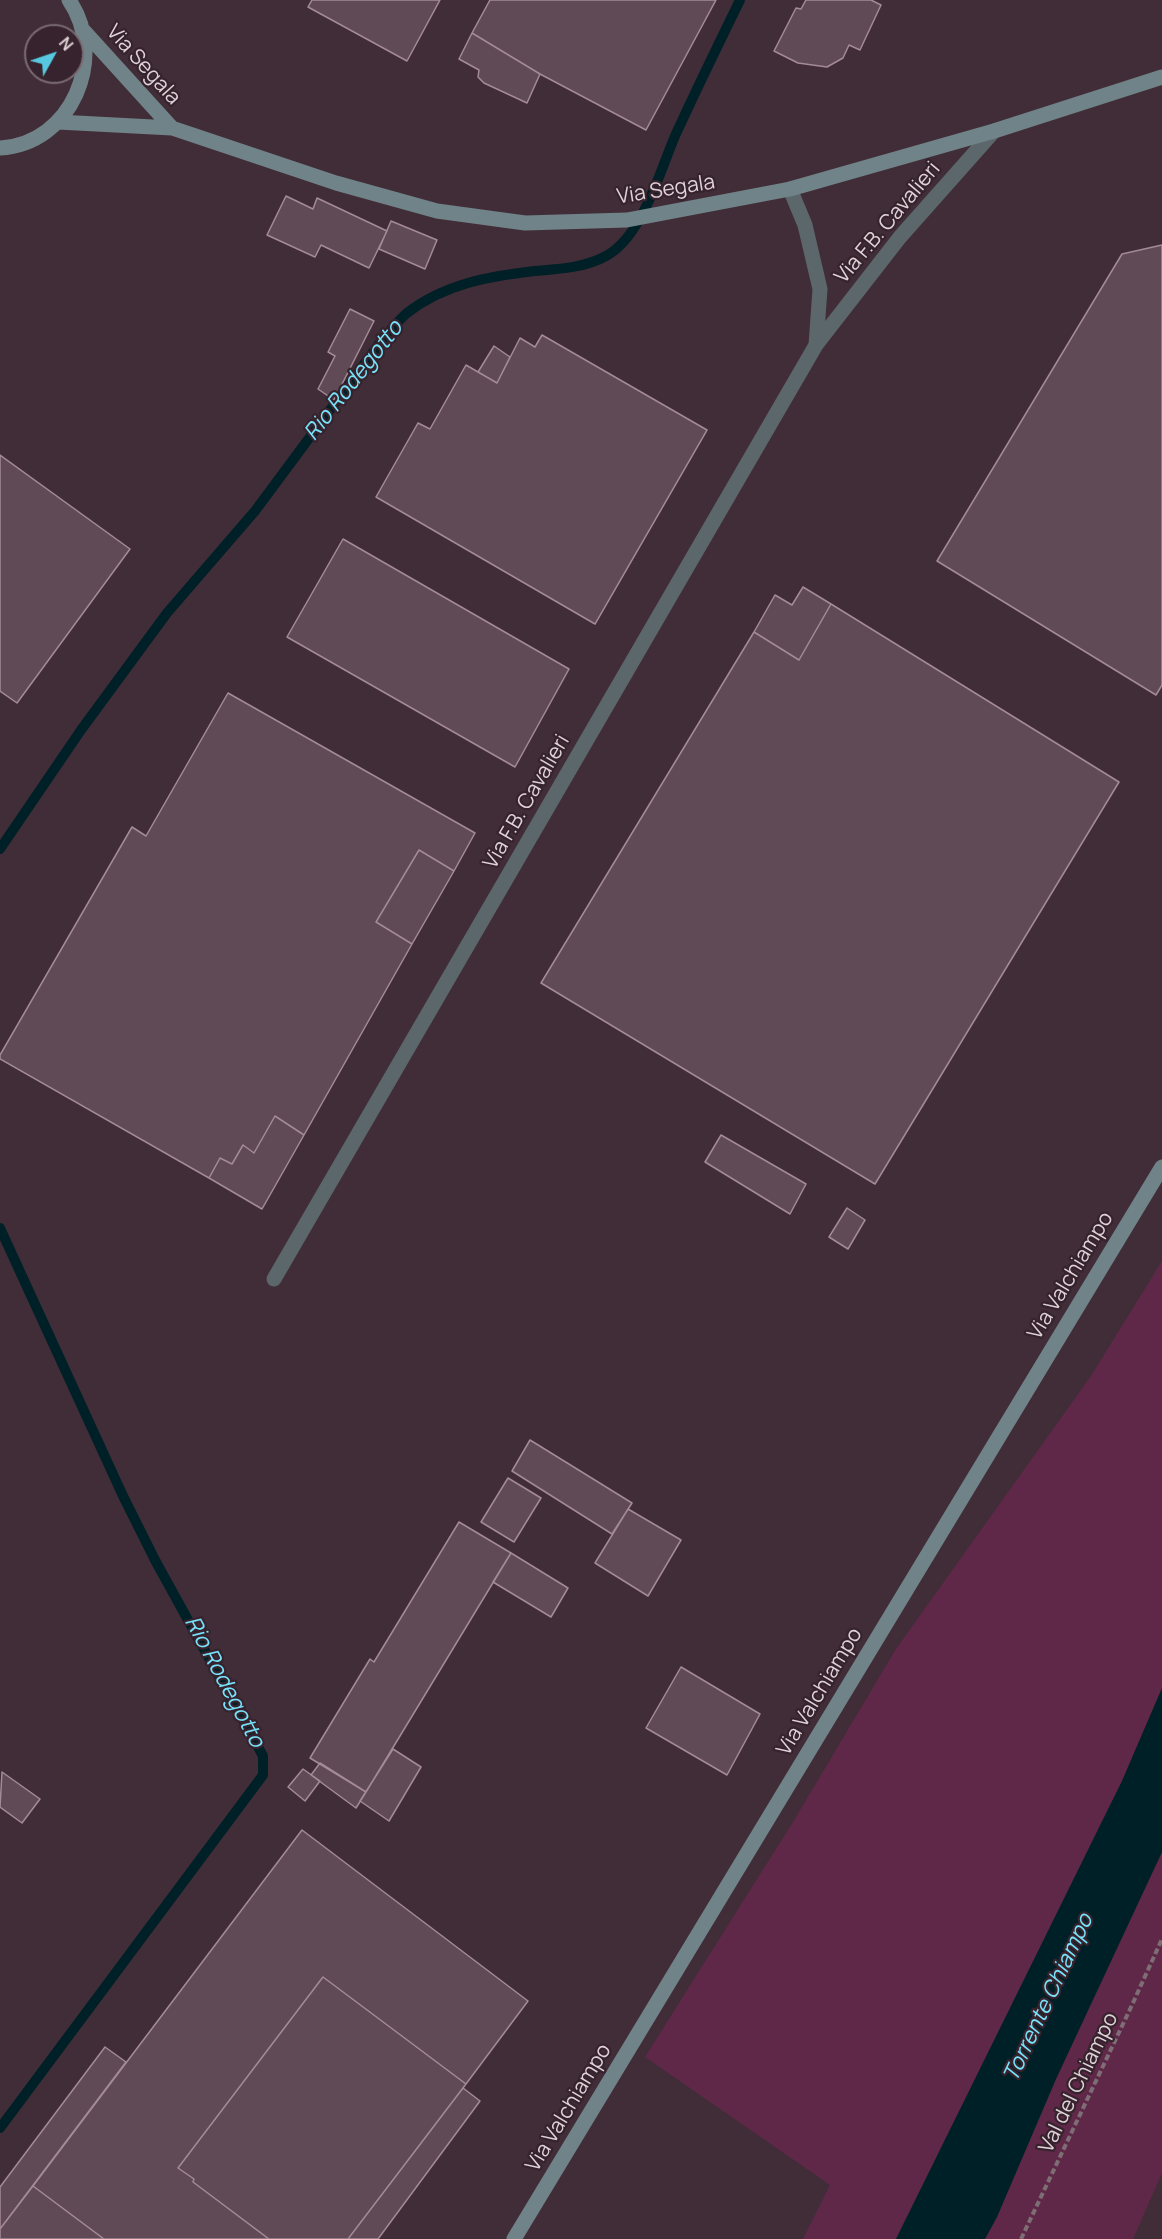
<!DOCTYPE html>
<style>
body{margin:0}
#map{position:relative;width:1162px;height:2239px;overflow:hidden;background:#412d37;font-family:Manrope,sans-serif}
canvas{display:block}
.north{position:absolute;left:24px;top:24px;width:60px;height:60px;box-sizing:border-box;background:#36232d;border:2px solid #796971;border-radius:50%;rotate:50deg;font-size:16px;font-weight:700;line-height:24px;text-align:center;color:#ded1d7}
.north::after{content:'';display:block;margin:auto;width:21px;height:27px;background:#56c9e1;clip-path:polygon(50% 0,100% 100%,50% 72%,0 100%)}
</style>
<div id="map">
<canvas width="1162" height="2239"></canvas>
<div class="north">N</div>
</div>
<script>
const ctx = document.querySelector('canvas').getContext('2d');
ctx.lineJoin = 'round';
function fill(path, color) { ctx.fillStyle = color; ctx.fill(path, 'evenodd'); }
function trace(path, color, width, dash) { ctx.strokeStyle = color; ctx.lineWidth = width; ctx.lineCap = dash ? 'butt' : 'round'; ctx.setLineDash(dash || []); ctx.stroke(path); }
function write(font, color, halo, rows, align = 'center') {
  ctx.font = font + ' Manrope,sans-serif'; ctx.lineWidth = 4.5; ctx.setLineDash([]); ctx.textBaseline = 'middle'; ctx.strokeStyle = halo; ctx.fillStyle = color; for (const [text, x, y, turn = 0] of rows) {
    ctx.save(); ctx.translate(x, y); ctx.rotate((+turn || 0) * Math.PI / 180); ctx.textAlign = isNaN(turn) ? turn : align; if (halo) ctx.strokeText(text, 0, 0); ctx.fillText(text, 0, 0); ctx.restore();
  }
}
fill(new Path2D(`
 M1162,1261V1688L1122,1781L896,2239H803L830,2185L645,2057L793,1822L896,1649L1091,1376Z
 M1162,1852V2173L1133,2239H985L997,2217L1056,2079Z`), '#5f2848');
fill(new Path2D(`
 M1162,1688V1852L1056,2079L997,2217L985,2239H896L1122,1781Z`), '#002027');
trace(new Path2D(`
 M0,849L81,730L167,613L255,511L385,336C392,329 399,320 407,313C444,284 490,276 535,271C559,269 584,268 606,256C642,237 660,171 675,136C696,90 718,45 740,0
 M0,1228L123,1496L156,1562L263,1756V1775L0,2128`), '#002027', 10);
const building = new Path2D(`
 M312,0H440L407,61L308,7Z
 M490,0H716L646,130L540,74L472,33Z
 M806,0H871L881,5L860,50L849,45L843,58L827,67L798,63L774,51L796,8L801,9Z
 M472,33L540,74L527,103L484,83L478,77L479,70L459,59Z
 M286,196L313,209L317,198L387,231L369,268L321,245L315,257L267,235Z
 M391,221L437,240L425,269L379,249Z
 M1162,245V685L1156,695L937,561L1122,254Z
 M350,309L374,321L334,400L318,389L335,356L328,352Z
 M542,335L707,430L595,624L376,497L418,423L430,429L466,365L497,383L520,338L535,347Z
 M494,346L510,357L497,383L478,372Z
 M0,455L130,549L17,703L0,691Z
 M343,539L569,669L515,767L287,637Z
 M803,587L831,604L799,660L754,632L775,595L792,605Z
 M831,604L1119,782L875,1184L541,983L754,632L799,660Z
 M228,693L475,833L454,871L419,850L376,922L412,944L304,1135L275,1116L254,1153L243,1145L232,1164L220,1158L209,1178L0,1059V1055L132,827L146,836Z
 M419,850L454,871L412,944L376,922Z
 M275,1116L304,1135L262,1209L209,1178L220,1158L232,1164L243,1145L254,1153Z
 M721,1135L806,1184L790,1214L705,1162Z
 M847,1208L865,1220L848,1249L829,1237Z
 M530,1440L632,1503L612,1534L512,1471Z
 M508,1478L541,1498L514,1542L481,1522Z
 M628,1509L681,1540L648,1596L595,1563Z
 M459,1522L511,1553L366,1792L310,1758L370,1659L374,1662Z
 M511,1553L568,1588L551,1617L493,1582Z
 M681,1667L760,1714L727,1775L646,1728Z
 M393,1749L421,1767L389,1821L360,1801Z
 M320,1763L366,1792L356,1808L311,1775Z
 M303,1769L320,1781L305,1801L288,1787Z
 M2,1772L40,1799L22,1823L0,1807Z
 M302,1830L528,2001L466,2084L323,1977L178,2168L194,2179L193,2182L269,2239H104L33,2186Z
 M323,1977L466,2084L348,2239H269L193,2182L194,2179L178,2168Z
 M105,2047L126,2062L0,2229V2187Z
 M463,2088L480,2101L378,2239H348Z
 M33,2186L104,2239H0V2229Z`);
fill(building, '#604a55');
trace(building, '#a48b97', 1.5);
trace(new Path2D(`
 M1021,2239L1132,2005L1162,1939`), '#7e6d75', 4, [6, 3]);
trace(new Path2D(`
 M790,189L805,225L820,289L816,345
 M274,1279L816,345L900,237L994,131`), '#5b676a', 15);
trace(new Path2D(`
 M84,31L172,128
 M58,122L172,128L336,183L437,211L525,223L627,220L790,189L994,131L1162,77
 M0,148C72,144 108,57 69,0
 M514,2239L1162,1167`), '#708388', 15);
write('21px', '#ded1d7', '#36232d', [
 ["Via Segala",143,65,48],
 ["Via Segala",666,190,-9],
 ["Via F.B. Cavalieri",888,223,-50],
 ["Via F.B. Cavalieri",527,802,-60],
 ["Via Valchiampo",1071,1276,-59],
 ["Via Valchiampo",820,1692,-59],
 ["Val del Chiampo",1079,2083,-64],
 ["Via Valchiampo",569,2108,-59]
]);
write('italic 22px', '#77e4fb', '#36232d', [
 ["Rio Rodegotto",354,381,-52],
 ["Rio Rodegotto",224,1682,62],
 ["Torrente Chiampo",1049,1998,-65]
]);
</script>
